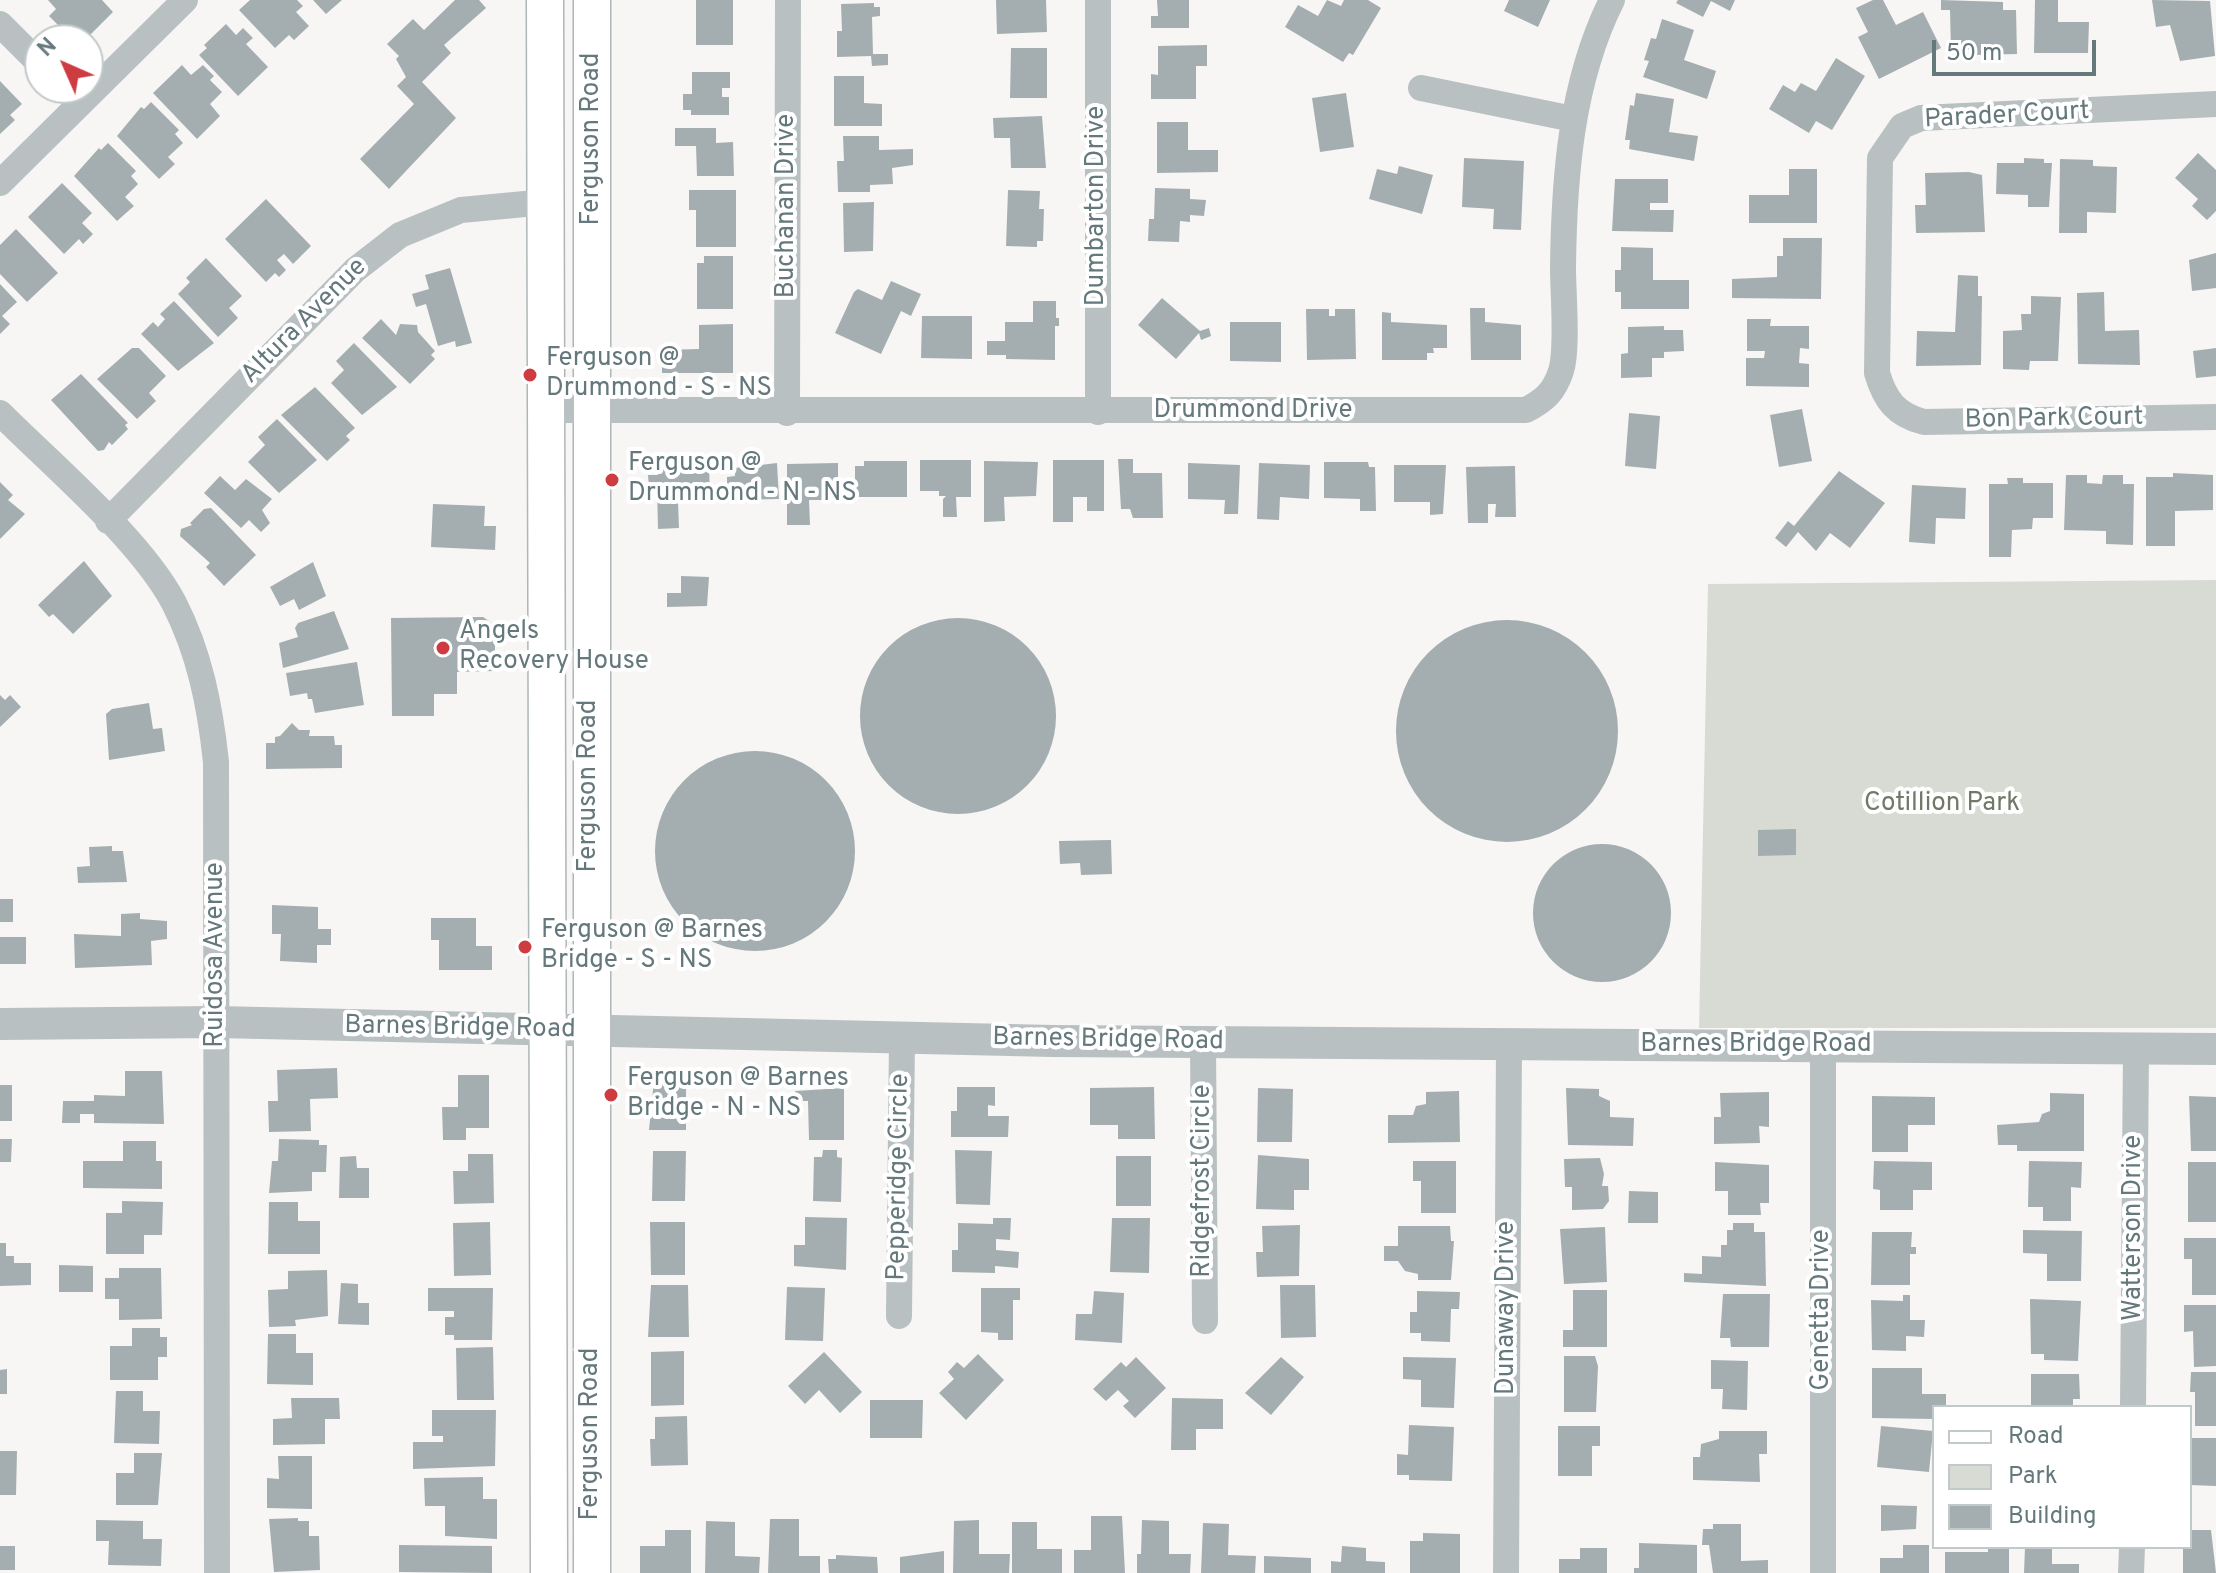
<!DOCTYPE html>
<style>
body{margin:0}
#map{position:relative;width:2216px;height:1573px;overflow:hidden;background:#f7f6f4;font-family:Overpass,sans-serif}
canvas{display:block}
.legend{position:absolute;left:1932px;top:1405px;width:260px;height:144px;box-sizing:border-box;background:#fff;border:2px solid #c1c9ca;margin:0;padding:10px 14px;list-style:none;font-size:24px;color:#65787b}
.legend li{display:flex;align-items:center;gap:16px;height:40px}
.legend b{width:40px;border:2px solid #c1c9ca}
.north{position:absolute;left:24px;top:24px;width:80px;height:80px;box-sizing:border-box;background:#fff;border:2px solid #c1c9ca;border-radius:50%;rotate:315deg;font-size:22px;font-weight:700;line-height:32px;text-align:center;color:#65787b}
.north::after{content:'';display:block;margin:auto;width:28px;height:36px;background:#ce3c41;clip-path:polygon(50% 0,100% 100%,50% 72%,0 100%)}
.scale{position:absolute;left:1932px;top:40px;width:164px;height:36px;box-sizing:border-box;border:4px solid #65787b;border-top:0;padding-left:10px;font-size:24px;line-height:28px;white-space:nowrap;color:#65787b;-webkit-text-stroke:6px #fff;paint-order:stroke}
</style>
<div id="map">
<canvas width="2216" height="1573"></canvas>
<ul class="legend">
<li><b style="height:10px;background:#fff"></b>Road</li>
<li><b style="height:22px;background:#d8dbd4"></b>Park</li>
<li><b style="height:22px;background:#a4aeb0"></b>Building</li>
</ul>
<div class="north">N</div>
<div class="scale">50 m</div>
</div>
<script>
const ctx = document.querySelector('canvas').getContext('2d');
ctx.lineJoin = 'round';
function fill(path, color) { ctx.fillStyle = color; ctx.fill(path, 'evenodd'); }
function trace(path, color, width, dash) { ctx.strokeStyle = color; ctx.lineWidth = width; ctx.lineCap = dash ? 'butt' : 'round'; ctx.setLineDash(dash || []); ctx.stroke(path); }
function write(font, color, halo, rows, align = 'center') {
  ctx.font = font + ' Overpass,sans-serif'; ctx.lineWidth = 8; ctx.setLineDash([]); ctx.textBaseline = 'middle'; ctx.strokeStyle = halo; ctx.fillStyle = color; for (const [text, x, y, turn = 0] of rows) {
    ctx.save(); ctx.translate(x, y); ctx.rotate((+turn || 0) * Math.PI / 180); ctx.textAlign = isNaN(turn) ? turn : align; if (halo) ctx.strokeText(text, 0, 0); ctx.fillText(text, 0, 0); ctx.restore();
  }
}
fill(new Path2D(`
 M2216,580V1028H1699L1708,584Z`), '#d8dbd4');
fill(new Path2D(`
 M48,0H102L113,12L85,40H73L49,16L56,9Z
 M250,0H297L303,6L296,12L309,26L294,40L289,35L275,48L239,10Z
 M313,0H342L326,14Z
 M455,0H479L486,8L444,45L451,53L422,82L456,118L389,189L360,159L414,104L397,86L406,77L396,59L399,56L387,44L413,19L424,30Z
 M696,0H733V45H696Z
 M996,0H1046L1047,32L997,34Z
 M1157,0H1189V28H1151V16H1158Z
 M1327,0L1341,6L1344,0H1368L1381,8L1353,55L1349,53L1343,62L1285,27L1298,5L1318,16Z
 M1509,0H1550L1538,27L1504,11Z
 M1678,0H1735L1730,11L1711,1L1703,17L1676,3Z
 M1873,0H1883L1896,25L1923,12L1941,48L1879,79L1858,37L1868,32L1856,8Z
 M1941,0L2003,2V10H2016L2017,54L1974,55V49L1951,50L1950,10H1941Z
 M2035,0H2058V22H2089L2088,53H2034Z
 M2152,0L2210,1L2215,56L2180,61L2170,25L2156,27Z
 M874,3V7H880V16L872,17L873,54H888V65L872,66L871,56L837,57V31H842L841,4Z
 M1662,19L1694,30L1684,60L1716,71L1707,99L1643,77L1649,61L1644,60L1651,38L1656,39Z
 M226,24L236,35L243,28L253,38L246,44L268,67L238,96L199,55L207,48L204,45Z
 M1207,45V66H1196V99H1151V74L1158,75V46Z
 M1011,48H1047V98H1010Z
 M1836,58L1865,76L1832,130L1816,121L1809,133L1769,109L1783,85L1795,92L1801,83L1816,91Z
 M182,65L191,75L203,65L214,76L210,80L222,92L210,104L220,116L197,139L153,93Z
 M692,72H730V88H722V97H729V115H691V110H683V94H692Z
 M834,76H864V103L882,104V126H834Z
 M0,81L22,104L10,115L15,120L0,134Z
 M1346,93L1354,147L1320,152L1312,98Z
 M1636,93L1674,99L1669,132L1698,136L1694,161L1629,149L1630,140H1625L1630,105L1634,106Z
 M151,102L179,130L175,134L183,143L168,157L175,164L159,179L117,136L141,107L144,109Z
 M1042,116L1046,168H1011L1010,138H994L993,118Z
 M1157,122H1188V150H1218V172L1157,173Z
 M675,128H716V143L733,142L734,176H697L696,146H675Z
 M843,136H879V150L913,149V165L892,168L893,184L870,185V192H838L837,161H844Z
 M108,143L136,171L131,176L138,184L125,197L134,206L117,221L74,176L99,148L101,150Z
 M2198,153L2216,170V211L2207,220L2192,206L2198,199L2175,178Z
 M1464,158L1524,161L1521,230L1493,229L1494,209L1462,207Z
 M2024,158L2044,159V163H2052L2049,207H2028V195L1996,194L1997,163H2024Z
 M2060,159L2093,160V166L2117,167L2116,213L2087,212V233H2059Z
 M1399,166L1433,175L1422,214L1369,199L1377,169L1397,174Z
 M1789,169H1817V223H1749V195H1789Z
 M1969,172L1982,175L1985,232L1916,233L1915,205H1926L1925,173Z
 M1615,179H1668V203H1650V210H1674L1673,232L1612,231Z
 M62,183L92,213L82,223L93,234L83,244L79,239L64,254L28,217Z
 M1155,188L1190,189V199L1206,200L1204,216L1190,215V222L1180,221L1179,242L1148,241L1149,219H1154Z
 M689,190H736V247H696V210H689Z
 M1008,190L1040,191L1039,209H1044L1043,241H1037V247L1006,246Z
 M266,199L311,246L293,264L284,254L277,260L286,270L279,277L275,273L266,282L225,239Z
 M874,202L873,251L844,252L843,203Z
 M16,229L58,273L27,302L0,274V245Z
 M1783,238H1822L1821,299L1732,298V279L1777,277V256H1783Z
 M1621,247L1653,248V280H1689V309H1621V292H1615V270H1621Z
 M2216,253V288L2192,291L2189,260Z
 M704,256H733V309H697V263H704Z
 M206,258L242,296L229,308L238,318L218,337L178,294L190,282L186,278Z
 M450,268L472,343L456,347L455,341L438,346L426,304L416,307L412,294L429,289L425,275Z
 M1958,275L1978,276V296H1982L1981,365L1916,366L1917,331L1955,332Z
 M891,281L921,294L911,316L901,311L881,354L835,333L854,292L858,289L882,300Z
 M0,284L17,302L2,316L10,324L0,334Z
 M2104,292L2105,331L2139,330L2140,365L2078,364L2077,293Z
 M2031,296L2061,297L2058,361H2030L2029,370L2003,369V331L2022,330L2021,314H2031Z
 M1162,298L1200,331L1209,328L1211,336L1201,340L1199,333L1176,359L1138,325Z
 M174,301L214,343L178,371L141,334L153,322L158,327L165,319L160,314Z
 M1033,301H1056V318H1059V326H1055V360L1006,359V355H987V341H1005V322H1033Z
 M1470,308H1485V322L1521,325V360H1471Z
 M1306,309H1329V316H1335V309H1355L1356,359L1307,360Z
 M1382,312L1391,313V322L1447,325V348H1433L1434,353H1427V360H1382Z
 M922,316H972V359L921,358Z
 M381,319L396,335L400,324L417,325L418,332L435,351L431,355L435,359L410,384L362,338Z
 M1747,319H1771L1770,326H1809V349L1800,348L1799,363L1809,364V387L1746,386V358H1764L1765,351H1747Z
 M1230,322H1281V362L1230,361Z
 M733,324V373H662V350L699,349V325Z
 M1664,326V330H1683L1684,351L1664,352V358H1652V377L1621,378V354L1628,353V327Z
 M354,343L397,387L362,415L331,383L344,370L336,361Z
 M132,348H139L166,376L149,393L156,401L137,419L97,379Z
 M2216,348V376L2196,378L2193,351Z
 M81,374L128,423L125,425L128,429L112,445L109,442L104,450L98,451L51,400Z
 M315,387L355,428L346,436L350,440L327,461L281,415Z
 M1802,409L1812,461L1779,467L1770,415Z
 M1629,413L1660,416L1656,469L1625,466Z
 M277,419L317,460L279,493L248,462L265,445L258,437Z
 M1118,459H1133V473H1162L1163,518H1133L1130,509H1121Z
 M920,460H971V497H956L957,517H943V499L946,496H939V491H920Z
 M1053,460H1104V511H1087V497H1073V522H1053Z
 M864,461H907V497H855V466H864Z
 M984,461L1038,462L1036,496L1004,497L1005,521L984,522Z
 M1324,462H1368L1369,467H1375L1376,511H1360V499L1324,498Z
 M709,463L710,500L678,502L679,528L658,529L657,487L649,488L648,475H658L657,469L678,468V464Z
 M777,463L779,499L734,500V495L727,496V477L735,476V468Z
 M838,463V500H809L810,525H787V464Z
 M1188,463L1240,465L1238,514H1224L1225,500L1188,499Z
 M1259,463L1310,465L1309,499L1280,497L1279,520L1257,519Z
 M1394,465H1446L1443,514L1430,515V502H1394Z
 M1515,466L1516,517H1495L1496,504H1488V523H1468L1466,467Z
 M1839,471L1885,503L1850,548L1830,533L1816,551L1798,532L1786,547L1775,538L1788,521L1794,526Z
 M2173,473L2213,475V510L2175,511V546H2146V477H2173Z
 M2066,475H2087V483L2102,484L2103,475H2123V484H2134L2133,545L2106,544V531L2064,530Z
 M220,476L235,490L246,479L272,499L262,510L270,523L261,532L249,520L241,528L204,493Z
 M2007,478H2023V483H2053V518H2033L2032,529L2012,530L2011,557H1989V484H2008Z
 M0,482L13,495L8,500L25,514L0,539Z
 M1912,485L1966,488L1965,519L1936,518L1935,544L1909,542Z
 M433,504L485,506L484,526H496L495,550L431,547Z
 M211,508L256,555L224,586L206,567L210,563L180,536L181,529L192,525L190,523L204,509Z
 M84,561L112,596L73,634L53,614L49,617L38,605Z
 M313,562L326,596L299,610L294,599L280,606L270,587Z
 M681,576L709,577L707,606L667,607V593H681Z
 M334,611L349,649L283,668L279,643L298,637L295,628L298,623Z
 M483,617L495,625V671L457,672V694H434V716H392L391,618Z
 M860 716a98 98 0 1 1 196 0a98 98 0 1 1-196 0Z
 M1396 731a111 111 0 1 1 222 0a111 111 0 1 1-222 0Z
 M357,662L364,705L315,713L312,699H308L307,693L290,696L286,673Z
 M0,695L5,700L10,695L21,707L0,727Z
 M149,703L153,729L162,728L165,751L109,760L106,714L112,709Z
 M292,723L299,730H310L309,736H334L335,745H342V768L266,769V743H275V737L280,736Z
 M655 851a100 100 0 1 1 200 0a100 100 0 1 1-200 0Z
 M1796,829V855L1758,856V830Z
 M1111,840L1112,874L1081,875L1080,863L1060,864L1059,841Z
 M1533 913a69 69 0 1 1 138 0a69 69 0 1 1-138 0Z
 M112,846V851H123L127,882L78,883L77,867L90,866L89,847Z
 M0,899H13V922H0Z
 M272,905L318,907V929H331V945H317V963L280,961L281,934H272Z
 M140,913V919L167,921V939L151,941L152,965L75,968L74,934L121,936V914Z
 M431,918H476V946H492V970H439V940H431Z
 M0,937H26V964H0Z
 M337,1068L338,1098L310,1099L311,1131L269,1132L268,1101H278L277,1070Z
 M125,1071H162L164,1124L94,1123V1114H80V1123H62L63,1101H94V1095L125,1096Z
 M458,1075H489V1128H466V1140H443L442,1107H458Z
 M654,1080H686V1130H649Z
 M0,1085H12V1121H0Z
 M957,1087H995V1106L988,1105V1116H1009L1008,1137H951V1111H957Z
 M1154,1087L1155,1139H1118V1125H1090V1088Z
 M844,1088V1140H809L808,1101H795V1091Z
 M1258,1088L1293,1089L1292,1142H1257Z
 M1566,1088L1599,1089V1096L1610,1101V1117L1634,1118L1633,1146L1568,1145Z
 M1459,1091L1460,1142L1388,1143V1115H1413L1416,1106L1426,1104V1092Z
 M1769,1092V1127L1759,1126L1760,1143L1714,1144V1117H1721L1720,1093Z
 M2050,1093L2084,1094V1151H2017V1145H1998L1997,1125L2039,1122L2042,1114L2050,1111Z
 M1872,1096L1935,1097V1125H1908V1152H1872Z
 M2189,1096L2216,1097V1151H2191Z
 M0,1139H12L11,1162H0Z
 M279,1139L319,1140V1145H327L326,1172H312V1191L269,1193L272,1161H278Z
 M123,1141H156V1161H162V1189L83,1188V1161H123Z
 M823,1150H837V1157L842,1158L841,1202L813,1201L814,1157H822Z
 M955,1150L992,1151L990,1205L956,1204Z
 M653,1151H686L685,1201H652Z
 M468,1154H493L494,1203L454,1204L453,1171H468Z
 M1258,1155L1309,1159V1190H1294V1210L1256,1209Z
 M356,1156L357,1168H369V1198H339L340,1157Z
 M1116,1156H1151V1206H1116Z
 M1600,1158L1604,1174L1602,1186H1608L1609,1201L1603,1209L1572,1210V1187H1565L1564,1159Z
 M1413,1161H1456V1213H1421V1181H1413Z
 M1874,1161L1932,1162V1190H1913V1210H1880V1190L1873,1189Z
 M2029,1161L2082,1162L2081,1188L2071,1187V1221H2043V1207H2028Z
 M1715,1162L1769,1165V1203H1760L1761,1215H1728V1191H1715Z
 M2188,1162H2216V1222H2188Z
 M1629,1191L1658,1192V1223H1628Z
 M122,1201L163,1202L162,1235H144V1254H106V1213H122Z
 M269,1202H298V1221H320V1254H268Z
 M805,1217L847,1218L846,1270L794,1266V1245H805Z
 M993,1218H1011L1010,1240L996,1239V1250L1019,1252L1018,1268L995,1266V1273L952,1272V1250H958V1223L993,1224Z
 M1112,1218H1150L1149,1273L1110,1272Z
 M490,1222L491,1275L454,1276L453,1223Z
 M650,1222H685V1275H651Z
 M1733,1223H1754V1232H1765L1766,1286L1684,1282V1273L1702,1274V1256L1721,1257V1245H1727V1230H1733Z
 M1300,1225L1299,1276L1257,1277L1256,1252H1263L1262,1226Z
 M1398,1226H1450L1451,1241H1454L1451,1280H1418V1274L1405,1271L1398,1261H1384V1246H1398Z
 M1605,1227L1607,1282L1564,1284L1560,1229Z
 M2023,1230L2082,1231L2081,1281H2047V1254L2023,1253Z
 M1872,1232H1912L1911,1247H1916V1254H1910V1285H1871Z
 M2184,1238H2216V1295H2192V1259H2184Z
 M0,1243H6V1256H14V1263H31V1285L0,1286Z
 M59,1265L93,1266V1292H59Z
 M119,1268H161L162,1319L119,1320V1299H105V1278H119Z
 M327,1270L328,1316L295,1320L296,1326L269,1327L268,1290L288,1289V1271Z
 M341,1283L358,1284V1303H369V1325L338,1324Z
 M651,1285H688L689,1337H648Z
 M1280,1285H1315L1316,1337L1281,1338Z
 M787,1287L825,1288L823,1341L785,1340Z
 M428,1288H493L492,1340H454V1335H445V1317H454V1311H428Z
 M981,1288H1020V1300H1013V1340H998V1333L981,1332Z
 M1573,1290H1607V1347H1563V1330H1573Z
 M1094,1291L1124,1293L1122,1343L1075,1340L1076,1314H1092Z
 M1417,1291L1460,1292L1459,1309H1451L1450,1342L1421,1341V1333H1410V1312H1417Z
 M1723,1294H1770L1769,1347H1731L1730,1338H1720Z
 M1903,1295H1910V1320H1925L1924,1337L1906,1336V1351L1872,1350L1871,1300L1903,1301Z
 M2030,1299L2081,1301L2078,1361L2044,1360V1354H2031Z
 M2184,1305H2216V1366L2194,1367L2193,1331L2184,1332Z
 M132,1328H160V1337H167V1357H158V1380H110V1346H132Z
 M268,1334H296V1353H313V1385L267,1384Z
 M493,1347L494,1400H457L456,1348Z
 M684,1351V1405L651,1406V1352Z
 M824,1352L862,1392L840,1413L819,1390L805,1404L788,1386Z
 M978,1354L1004,1380L966,1420L939,1393L954,1379L948,1372L957,1362L964,1368Z
 M1564,1356H1595L1598,1366L1596,1412H1564Z
 M1136,1357L1166,1388L1135,1418L1123,1406L1129,1401L1118,1390L1106,1401L1093,1389L1121,1362L1126,1367Z
 M1281,1357L1304,1377L1271,1415L1245,1393Z
 M1403,1357L1456,1358L1454,1408L1421,1407V1380L1403,1379Z
 M1711,1360L1748,1361L1747,1410L1722,1409L1723,1389H1711Z
 M1872,1368H1922V1394H1946V1407H1934V1419L1872,1418Z
 M7,1369V1394H0V1370Z
 M2191,1372H2216V1426H2195V1392H2190Z
 M2031,1374H2079L2080,1399H2073V1407H2031Z
 M116,1391H143V1411H160L159,1444L114,1443Z
 M291,1398H339L340,1419H325V1444L273,1445V1419L292,1418Z
 M1172,1398L1223,1399V1429H1196V1450H1171Z
 M870,1400H923L922,1438H870Z
 M432,1410H496L495,1466L413,1469V1442H443V1436H432Z
 M687,1416L688,1465L651,1466L650,1439H655V1417Z
 M1409,1425L1454,1427L1452,1481L1409,1480V1475H1397V1454L1408,1455Z
 M1558,1426H1600V1446H1592V1476H1558Z
 M1881,1426L1933,1431L1929,1472L1877,1467Z
 M1719,1431H1767V1454H1759L1760,1482L1693,1480V1457H1700L1701,1444L1719,1439Z
 M2190,1438H2216V1486L2190,1485Z
 M0,1451H17L16,1495H0Z
 M134,1453H162L158,1505H116V1473H134Z
 M278,1456H312V1509L267,1508V1478L279,1479Z
 M483,1477V1499H497V1539L445,1536V1506H425L424,1478Z
 M1881,1505L1917,1506L1916,1529L1881,1531Z
 M1091,1516H1122L1125,1573H1074V1550H1091Z
 M298,1518V1521H309V1536H319L320,1570L274,1572L269,1519Z
 M770,1519H799V1556H820V1573H768Z
 M96,1520L143,1521V1539H162L161,1566L108,1565L109,1541H96Z
 M979,1520V1554H1010L1009,1573H953L954,1521Z
 M1142,1520L1169,1521V1554H1191L1190,1573H1137V1554H1141Z
 M706,1521L735,1522V1556L760,1557L759,1573H705Z
 M1012,1522H1037V1549H1062V1573H1012Z
 M1203,1523L1229,1524L1228,1555L1256,1556L1255,1573H1201Z
 M1713,1524H1741V1561L1768,1560V1573H1713L1709,1545H1702L1703,1529H1713Z
 M665,1530H691V1573H640V1546H665Z
 M2190,1530H2211L2216,1573H2183V1547H2190Z
 M1423,1533L1460,1534V1573H1410V1541H1423Z
 M1639,1543L1697,1545V1573H1634V1568H1639Z
 M399,1545L492,1546V1573L399,1572Z
 M1903,1545H1929V1573H1880V1558H1903Z
 M0,1546H15V1570H0Z
 M1342,1546L1366,1548V1561L1385,1562V1573H1331V1561L1341,1562Z
 M1988,1547H2009V1573H1945V1552H1988Z
 M2025,1547H2052V1564H2079V1573H2024Z
 M1580,1548H1607V1573H1559V1559H1580Z
 M944,1551V1573H900V1557Z
 M836,1555L877,1557L878,1573H829L828,1559H836Z
 M1264,1556L1311,1558V1573H1264Z`), '#a4aeb0');
const secondary = new Path2D(`
 M545,0L549,1573
 M592,1573V0`);
trace(secondary, '#aeb6b8', 39);
trace(new Path2D(`
 M1098,0V412
 M0,24L40,64
 M1421,88L1573,119
 M2216,104L1921,118L1902,126L1880,158L1877,373C1885,400 1896,415 1924,422L2216,417
 M0,183L185,0
 M546,410H1526C1545,400 1554,392 1561,371C1568,349 1563,293 1563,268C1564,176 1571,82 1612,0
 M0,413C52,465 141,540 174,603C200,654 210,706 216,762L217,1573
 M787,413L788,0
 M108,521L355,270L400,235L461,210L546,202
 M1203,1041L1205,1321
 M1823,1047V1573
 M899,1316L902,1038
 M2133,1407L2136,1049
 M1506,1573L1509,1043
 M2131,1573L2132,1547`), '#b9c0c1', 26);
trace(new Path2D(`
 M0,1024L217,1022L1053,1041L2216,1049`), '#b9c0c1', 32);
trace(secondary, '#fff', 36);
for (const [x, y, r, color] of [
 [530,375,8,"#ce3c41"],
 [612,480,8,"#ce3c41"],
 [443,648,8,"#ce3c41"],
 [525,947,8,"#ce3c41"],
 [611,1095,8,"#ce3c41"]
]) { const dot = new Path2D(); dot.arc(x, y, r, 0, 2 * Math.PI); ctx.fillStyle = color; ctx.fill(dot); trace(dot, '#fff', 3); }
write('26px', '#65787b', '#fff', [
 ["Parader Court",2007,117,-3],
 ["Ferguson Road",593,139,-90],
 ["Buchanan Drive",788,206,-90],
 ["Dumbarton Drive",1098,206,-90],
 ["Altura Avenue",305,322,-45],
 ["Drummond Drive",1253,412],
 ["Bon Park Court",2054,420,-1],
 ["Ferguson Road",590,786,-90],
 ["Ruidosa Avenue",217,955,-90],
 ["Barnes Bridge Road",460,1029,1],
 ["Barnes Bridge Road",1108,1041,1],
 ["Barnes Bridge Road",1756,1046],
 ["Pepperidge Circle",900,1177,-89],
 ["Ridgefrost Circle",1204,1181,-90],
 ["Watterson Drive",2135,1228,-90],
 ["Dunaway Drive",1508,1308,-90],
 ["Genetta Drive",1823,1310,-90],
 ["Ferguson Road",592,1434,-90]
]);
write('26px', '#65787b', '#fff', [
 ["Ferguson @",546,360],
 ["Drummond - S - NS",546,390],
 ["Ferguson @",628,465],
 ["Drummond - N - NS",628,495],
 ["Angels",459,633],
 ["Recovery House",459,663],
 ["Ferguson @ Barnes",541,932],
 ["Bridge - S - NS",541,962],
 ["Ferguson @ Barnes",627,1080],
 ["Bridge - N - NS",627,1110]
], 'left');
write('26px', '#707967', '#fff', [
 ["Cotillion Park",1942,805]
]);
</script>
